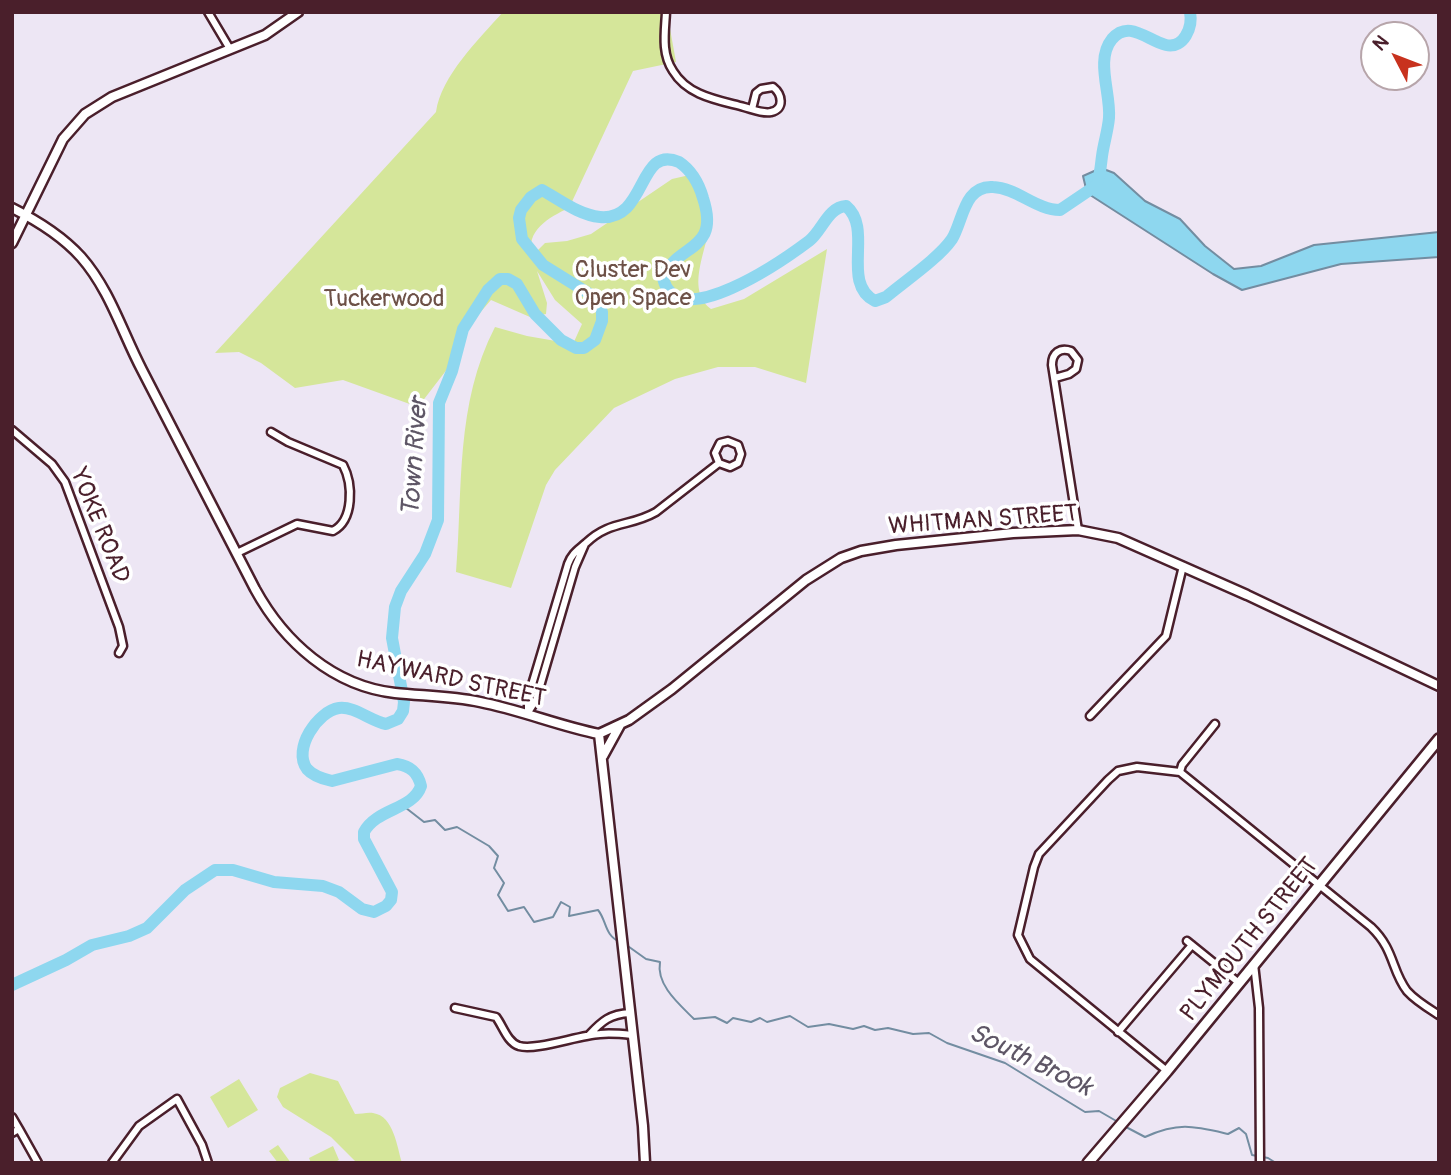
<!DOCTYPE html>
<style>
body{margin:0}
#map{position:relative;width:1451px;height:1175px;overflow:hidden;background:#ede6f4;font-family:Pangolin,sans-serif}
canvas{display:block}
.frame{position:absolute;inset:0;border:14px solid #4a1f2b;pointer-events:none}
.north{position:absolute;left:1360px;top:21px;width:70px;height:70px;box-sizing:border-box;background:#fff;border:2px solid #b7a5aa;border-radius:50%;rotate:312deg;font-size:19px;font-weight:700;line-height:28px;text-align:center;color:#4a1f2b}
.north::after{content:'';display:block;margin:auto;width:24px;height:32px;background:#c8321e;clip-path:polygon(50% 0,100% 100%,50% 72%,0 100%)}
</style>
<div id="map">
<canvas width="1451" height="1175"></canvas>
<div class="frame"></div>
<div class="north">N</div>
</div>
<script>
const ctx = document.querySelector('canvas').getContext('2d');
ctx.lineJoin = 'round';
function fill(path, color) { ctx.fillStyle = color; ctx.fill(path, 'evenodd'); }
function trace(path, color, width, dash) { ctx.strokeStyle = color; ctx.lineWidth = width; ctx.lineCap = dash ? 'butt' : 'round'; ctx.setLineDash(dash || []); ctx.stroke(path); }
function write(font, color, halo, rows, align = 'center') {
  ctx.font = font + ' Pangolin,sans-serif'; ctx.lineWidth = 7; ctx.setLineDash([]); ctx.textBaseline = 'middle'; ctx.strokeStyle = halo; ctx.fillStyle = color; for (const [text, x, y, turn = 0] of rows) {
    ctx.save(); ctx.translate(x, y); ctx.rotate((+turn || 0) * Math.PI / 180); ctx.textAlign = isNaN(turn) ? turn : align; if (halo) ctx.strokeText(text, 0, 0); ctx.fillText(text, 0, 0); ctx.restore();
  }
}
fill(new Path2D(`
 M503,12H667L676,62L633,71L569,208C549,217 525,231 532,256L545,243L567,241L591,234L672,179L694,174C703,184 708,194 710,208C715,239 681,286 711,309L744,299L827,249L806,383L755,367H718L675,379L614,408L555,470L546,485L511,588L456,572C463,488 455,404 495,327L527,336L573,344L582,324L555,300L537,271L547,303L546,314L530,317L491,300L471,323L448,368L418,407L343,380L295,388L261,363L239,352L215,353L436,112C441,76 479,39 503,12Z
 M310,1073L338,1081L355,1114C361,1114 368,1112 373,1113C394,1116 397,1147 402,1163H357L331,1137L283,1107L277,1097L280,1088Z
 M239,1079L258,1110L228,1128L210,1097Z
 M278,1145L291,1163H278L269,1151Z
 M333,1146L339,1160L333,1163H311L309,1158Z`), '#d5e69a');
const water = new Path2D(`
 M1101,168L1114,173L1145,201L1180,219L1205,246L1234,269L1261,266L1314,245L1439,232V257L1341,264L1242,290L1213,274L1087,193L1083,176Z`);
fill(water, '#8ed7ef');
trace(water, '#738da1', 2);
trace(new Path2D(`
 M404,803L406,808L424,822L435,820L445,830L457,827L489,846L498,856L494,868L504,883L498,895L508,911L524,907L534,922L553,917L561,902L570,907L569,916L598,910C607,921 604,935 620,942
 M625,944L646,959L660,962C656,985 679,1004 694,1019L715,1017L727,1023L733,1018L751,1022L760,1018L767,1022L790,1016L808,1027L829,1024L853,1029L864,1026L875,1030L888,1028L913,1034L929,1033L947,1043L1005,1063L1085,1112L1099,1111L1118,1122
 M1126,1127L1145,1137C1179,1122 1193,1126 1228,1134L1239,1128L1246,1134L1252,1155L1268,1158L1276,1163`), '#738da1', 2);
trace(new Path2D(`
 M1098,181C1101,171 1101,160 1103,150C1105,139 1108,129 1109,118C1111,93 1095,60 1112,39C1129,19 1148,41 1166,45C1184,49 1193,27 1190,12
 M12,985L66,960L92,945L129,936L147,928L185,890L215,870H233L274,882L323,886L339,892L362,909L374,912L386,906L391,900L392,892L364,839V832C377,808 413,810 421,786C418,773 411,766 397,764L332,781C323,779 313,776 307,769C292,749 318,711 339,708C354,706 371,721 386,724L398,719L403,711L404,702L392,638L395,607L401,591L425,554L438,520L439,403L452,371L463,329L488,290L500,279H508L517,284L535,314L561,340L576,348H584L595,340L602,321V312L596,298L543,265L522,239L519,218L521,210L531,197L542,190C560,200 579,215 600,217C648,221 637,144 679,162C691,170 699,184 703,198C721,253 676,243 663,278C676,336 785,259 809,241C822,231 828,207 846,206C874,229 840,283 875,301L886,297C905,281 939,258 952,239C963,221 964,185 993,187C1017,188 1036,210 1060,210L1097,185`), '#8ed7ef', 12);
const minor = new Path2D(`
 M208,12L230,49
 M666,12C665,32 661,53 673,71C688,96 718,100 744,107C752,109 763,114 771,112C785,109 782,94 773,87L761,89L756,93L752,109
 M1055,378L1069,374L1076,369L1078,360L1071,351C1060,347 1052,353 1052,365L1078,530
 M12,430L52,464L65,482L119,627L123,646L119,653
 M237,553L297,524L333,531C354,520 353,484 343,465L288,442L271,432
 M529,711L536,700L575,567L585,544
 M528,714V698L568,564C572,553 578,550 586,543C610,520 630,527 656,512L719,463L715,453L720,443L728,441L738,445L741,454L738,463L730,467L719,463
 M1090,716L1166,636L1183,566
 M1180,772L1182,765L1215,724
 M1187,941L1239,983
 M1254,964L1259,1008L1260,1163
 M455,1008L496,1017C503,1026 507,1042 519,1046C536,1051 579,1035 600,1034C610,1033 622,1034 632,1035
 M1118,1032L1192,945
 M589,1035C602,1021 610,1014 630,1013
 M1167,1071L1030,959L1018,935L1034,867L1039,854L1108,780L1118,771L1137,767L1180,772L1371,927C1395,950 1391,970 1407,991C1416,1001 1428,1008 1439,1015
 M12,1117L19,1129
 M12,1133L19,1129L38,1163
 M112,1163L139,1126L177,1099L202,1145L208,1163`);
const tertiary = new Path2D(`
 M12,208C38,221 62,236 81,257C110,290 122,332 142,370C179,443 217,516 255,589C284,642 333,686 395,693C424,696 452,696 480,702C521,710 559,726 599,734L643,1126L645,1163
 M12,243L63,139L85,114L112,97L265,35L298,12
 M599,734L629,720L672,689L806,580L841,558L861,551L896,545L1013,533L1078,530L1118,538L1247,595L1439,686
 M603,756L620,725`);
const secondary = new Path2D(`
 M1088,1163L1167,1071L1439,739`);
trace(minor, '#4a1f2b', 11);
trace(tertiary, '#4a1f2b', 13);
trace(secondary, '#4a1f2b', 14);
trace(minor, '#fff', 6);
trace(tertiary, '#fff', 8);
trace(secondary, '#fff', 9);
write('24px', '#6d5147', '#fff', [
 ["Cluster Dev",633,271],
 ["Open Space",633,299],
 ["Tuckerwood",384,300]
]);
write('24px', '#4a1f2b', '#fff', [
 ["WHITMAN STREET",983,521,-4],
 ["YOKE ROAD",99,526,68],
 ["HAYWARD STREET",451,680,12],
 ["PLYMOUTH STREET",1250,940,-51]
]);
write('italic 26px', '#5e5666', '#fff', [
 ["Town River",416,457,-86],
 ["South Brook",1030,1061,26]
]);
</script>
